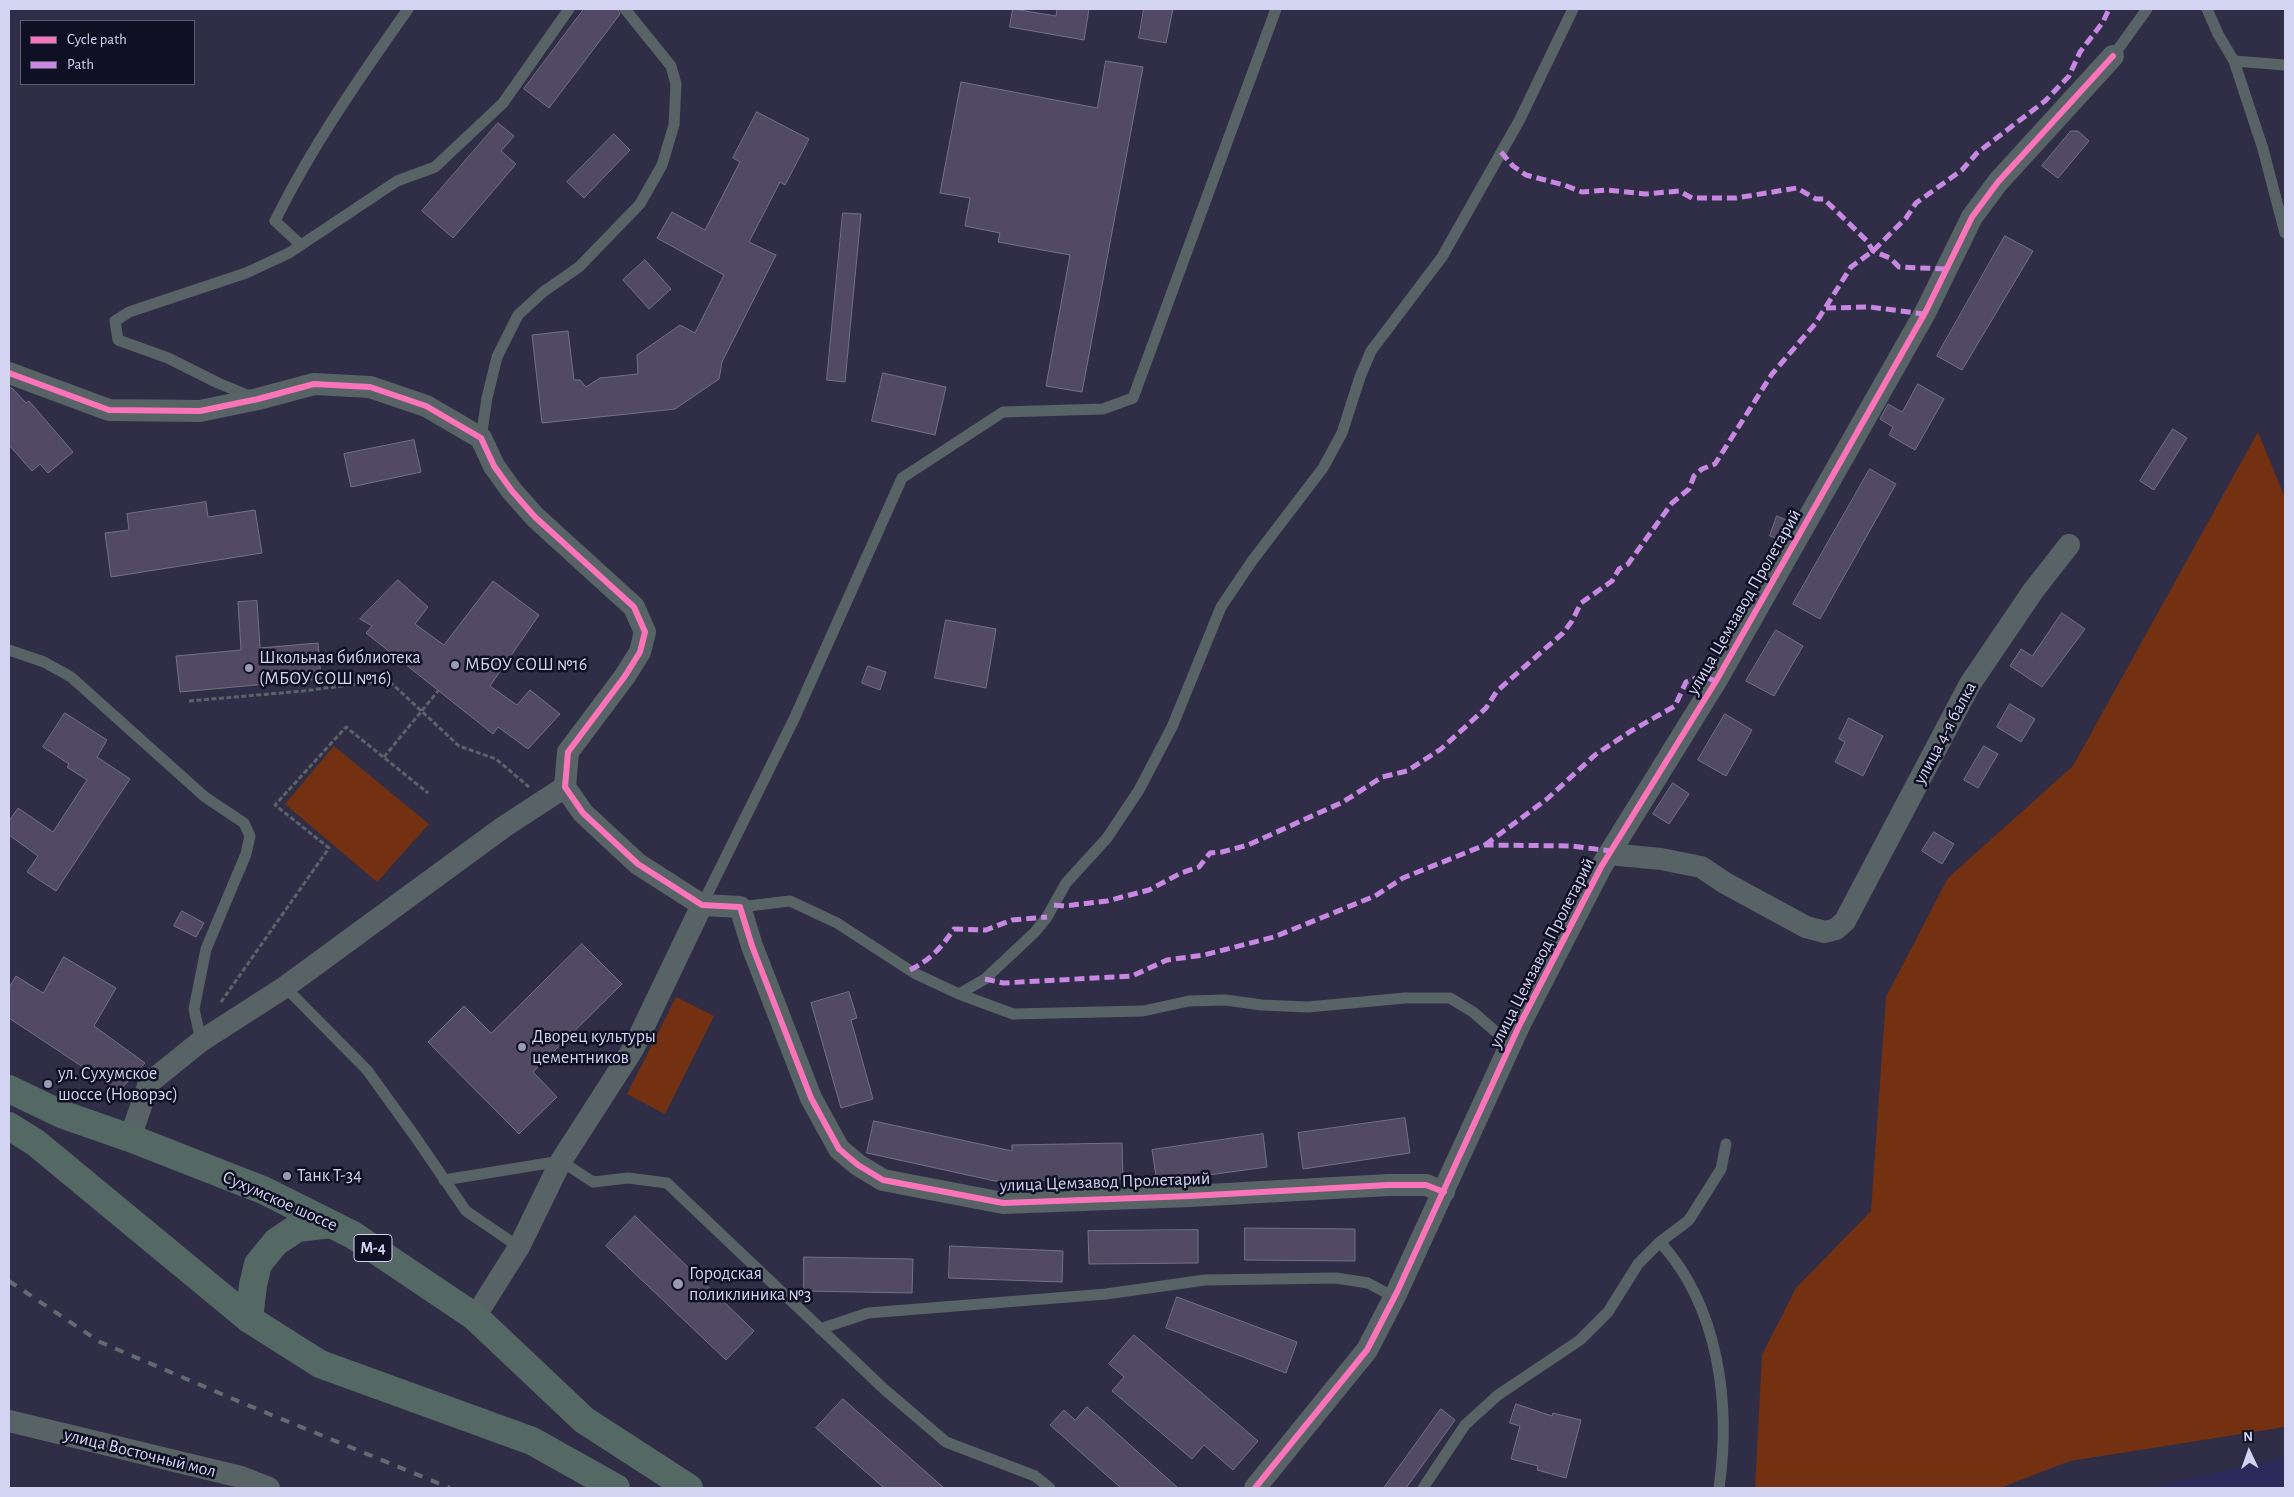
<!DOCTYPE html>
<meta charset="utf-8">
<style>
body{margin:0}
#map{position:relative;width:2294px;height:1497px;overflow:hidden;background:#2f2e46;font-family:"Alegreya Sans",sans-serif}
canvas{display:block}
.frame{position:absolute;inset:0;border:10px solid #d3d4f2;pointer-events:none}
.legend{position:absolute;left:20px;top:20px;width:175px;height:65px;box-sizing:border-box;background:#101024;border:1px solid #5e5e76;margin:0;padding:6px 9px;list-style:none;font-size:15px;color:#d3d4f2}
.legend li{display:flex;align-items:center;gap:10px;height:25px}
.legend b{width:25px;border:1px solid #5e5e76}
.north{position:absolute;left:2224px;top:1427px;width:50px;height:50px;-webkit-text-stroke:4px #101024;paint-order:stroke;rotate:357deg;font-size:14px;font-weight:700;line-height:20px;text-align:center;color:#d3d4f2}
.north::after{content:'';display:block;margin:auto;width:18px;height:22px;background:#d3d4f2;clip-path:polygon(50% 0,100% 100%,50% 72%,0 100%)}
</style>
<div id="map">
<canvas width="2294" height="1497"></canvas>
<div class="frame"></div>
<ul class="legend">
<li><b style="height:6px;background:#fb73b8"></b>Cycle path</li>
<li><b style="height:6px;background:#c787e3"></b>Path</li>
</ul>
<div class="north">N</div>
</div>
<script>
const ctx = document.querySelector('canvas').getContext('2d');
ctx.lineJoin = 'round';
function fill(path, color) { ctx.fillStyle = color; ctx.fill(path, 'evenodd'); }
function trace(path, color, width, dash) { ctx.strokeStyle = color; ctx.lineWidth = width; ctx.lineCap = dash ? 'butt' : 'round'; ctx.setLineDash(dash || []); ctx.stroke(path); }
function write(font, color, halo, rows, align = 'center') {
  ctx.font = font + ' "Alegreya Sans",sans-serif'; ctx.lineWidth = 5; ctx.setLineDash([]); ctx.textBaseline = 'middle'; ctx.strokeStyle = halo; ctx.fillStyle = color; for (const [text, x, y, turn = 0] of rows) {
    ctx.save(); ctx.translate(x, y); ctx.rotate((+turn || 0) * Math.PI / 180); ctx.textAlign = isNaN(turn) ? turn : align; if (halo) ctx.strokeText(text, 0, 0); ctx.fillText(text, 0, 0); ctx.restore();
  }
}
fill(new Path2D(`
 M2285,1457V1488H2147Z`), '#2c295b');
fill(new Path2D(`
 M2258,432L2285,498V1427L2070,1461L2000,1488H1755L1762,1355L1796,1288L1871,1211L1886,997L1948,878L2073,766Z
 M334,746L429,824L377,882L285,804Z
 M676,997L714,1016L665,1114L627,1094Z`), '#733111');
const building = new Path2D(`
 M584,9H618L620,14L549,108L524,89Z
 M1013,9L1056,16L1057,9H1089L1084,40L1010,27Z
 M1144,9H1173L1166,43L1139,38Z
 M1106,61L1143,67L1082,392L1046,386L1070,255L998,242L1000,233L965,226L970,198L940,193L961,82L1097,108Z
 M757,112L809,139L785,185L780,182L749,242L776,255L722,362L719,379L675,409L542,423L532,335L568,331L574,380H580L586,387L600,378L638,374L637,355L680,325L695,333L724,275L657,238L672,212L705,230L740,162L733,158Z
 M498,123L514,136L501,151L516,164L453,238L422,211Z
 M2071,131H2078L2089,141L2058,178L2042,166Z
 M614,134L630,150L584,198L567,182Z
 M843,213L861,214L845,382L827,380Z
 M2005,236L2033,251L1962,370L1937,356Z
 M645,260L671,289L649,309L623,280Z
 M883,373L946,387L935,435L872,421Z
 M1918,384L1944,399L1915,450L1889,435L1893,427L1880,419L1888,404L1902,412Z
 M9,387L13,389L26,403L29,401L73,452L48,473L40,464L32,471L9,445Z
 M2173,429L2187,438L2154,490L2140,481Z
 M414,440L421,472L351,487L344,454Z
 M1870,469L1896,484L1820,619L1793,604Z
 M206,502L208,517L255,510L262,553L111,577L105,533L129,530L127,514Z
 M1777,516L1791,522L1781,540L1770,536Z
 M398,580L428,607L415,624L444,645L493,581L539,615L490,686L517,705L530,690L560,714L528,749L498,727L493,734L366,633L372,626L360,619Z
 M257,601L260,648L318,643L321,679L180,692L176,656L241,650L238,602Z
 M2062,613L2085,629L2042,687L2010,666L2021,649L2032,656Z
 M946,620L996,629L986,688L935,678Z
 M1776,630L1803,646L1774,696L1746,681Z
 M868,666L886,672L880,690L862,683Z
 M2010,704L2035,719L2021,742L1997,727Z
 M65,713L107,740L97,757L130,779L56,891L27,872L38,856L9,835V821L18,808L53,832L87,780L67,767L69,764L43,747Z
 M1725,714L1752,730L1726,776L1698,760Z
 M1849,718L1883,736L1863,776L1835,762L1845,742L1839,739Z
 M1984,746L1998,754L1978,788L1964,780Z
 M1673,783L1689,794L1669,824L1653,814Z
 M1934,832L1954,844L1942,864L1922,851Z
 M182,911L204,923L196,937L174,926Z
 M582,944L622,984L533,1072L557,1097L519,1134L428,1042L464,1006L491,1033Z
 M64,957L116,988L94,1026L145,1063L119,1091L9,1018V988L16,976L43,993Z
 M849,992L857,1018L851,1020L873,1099L841,1108L811,1003Z
 M1405,1118L1410,1153L1303,1169L1298,1133Z
 M874,1121L1012,1151V1145L1122,1143L1123,1179L995,1181L867,1153Z
 M1263,1134L1267,1167L1157,1182L1152,1150Z
 M635,1216L754,1331L726,1360L606,1246Z
 M1245,1228L1355,1229V1261L1245,1260Z
 M1198,1230V1263L1089,1264L1088,1231Z
 M950,1246L1063,1251L1062,1282L949,1278Z
 M804,1257L913,1259L912,1293L804,1291Z
 M1177,1297L1297,1342L1286,1373L1166,1328Z
 M1134,1335L1258,1441L1233,1470L1204,1445L1192,1459L1112,1391L1124,1377L1109,1364Z
 M843,1399L944,1488H884L816,1428Z
 M1516,1404L1552,1416L1553,1413L1581,1420L1566,1478L1537,1470L1538,1466L1511,1459L1520,1426L1510,1423Z
 M1087,1407L1100,1418L1178,1488H1121L1050,1425L1064,1410L1075,1420Z
 M1441,1409L1455,1420L1406,1488H1384Z`);
fill(building, '#524a65');
trace(building, '#747085', 1);
trace(new Path2D(`
 M189,701L303,691L388,680L459,746L496,759L529,787
 M384,757L438,691
 M221,1002L329,848L275,805L346,727L428,793`), '#5b6368', 3, [5, 2.5]);
trace(new Path2D(`
 M2207,9L2218,34L2234,61L2263,149L2285,233
 M2113,56L2147,9
 M2234,61L2285,65
 M301,245L275,221C312,146 360,77 408,9
 M252,397L218,383L168,358L118,340L115,321L129,312L246,273L289,253L397,181L435,167L503,103L569,9
 M481,438L487,398L497,357L518,315L543,292L579,267L640,204L662,165L674,125L676,84L671,66L625,9
 M9,650L44,662L71,677L205,797L244,823L250,836L246,854L206,949L194,1009L201,1041
 M702,905L794,719L902,478L1003,412L1103,409L1133,398L1276,9
 M740,907L790,901L837,923L914,973L959,994L1013,1014L1143,1011L1189,1001L1225,1000L1262,1005L1308,1007L1405,998H1450L1473,1012L1511,1045
 M285,987L367,1070L414,1135L466,1211L519,1247
 M959,994L985,979L1035,932L1047,917L1066,883L1107,838L1139,790L1172,727L1221,607L1252,561L1323,468L1342,433L1360,377L1371,351L1442,257L1519,121L1573,9
 M444,1180L561,1161L593,1182L628,1178L667,1183L884,1389L946,1442L1035,1476L1050,1488
 M1660,1242C1719,1307 1731,1403 1719,1488
 M820,1329L868,1313L1106,1294L1205,1280L1336,1278L1368,1283L1394,1297
 M1423,1488L1465,1425L1498,1395L1580,1340L1608,1312L1638,1264L1660,1242L1689,1220L1721,1169L1726,1144`), '#576364', 11);
trace(new Path2D(`
 M9,373L109,410L200,411L258,399L314,384L370,387L426,406L481,438L494,466L512,491L535,517L634,607L645,632L640,652L625,676L568,752L565,787
 M565,787L583,813L638,864L702,905L740,907L752,946L811,1098L839,1149L858,1165L883,1180L1003,1203L1190,1196L1388,1185H1426L1444,1192
 M1609,854L1661,859L1701,867L1725,883L1806,927L1825,932L1836,929L1845,921L1970,684L2033,591L2069,545
 M130,1138L149,1083L201,1041L285,987L505,826L565,787
 M475,1317L519,1247L561,1161L633,1049L702,905
 M9,1421L241,1477L269,1488
 M1255,1488L1367,1350L1397,1292L1520,1024L1601,867L1716,681L1926,311L1972,217L1998,182L2113,56`), '#576364', 22);
trace(new Path2D(`
 M9,1089L61,1114L130,1138L263,1190L353,1235L475,1317L584,1420L689,1488
 M9,1126L36,1143L249,1319L320,1364L532,1441L616,1488
 M249,1319L253,1285L258,1264L276,1242L297,1228L331,1224`), '#546963', 28);
trace(new Path2D(`
 M9,1281L100,1342L245,1404L450,1488`), '#636b70', 4, [9, 9]);
trace(new Path2D(`
 M1501,152L1513,166L1526,175L1564,185L1582,192L1607,190L1645,194L1679,191L1692,198H1736L1797,188L1816,199H1824L1867,241L1873,251L1890,258L1899,267L1947,269
 M1826,308L1870,307L1924,314
 M1485,845L1547,799L1595,755L1631,731L1675,706L1686,682L1701,676L1716,681
 M1054,905L1064,906L1107,901L1149,890L1181,873L1199,867L1210,853L1222,852L1248,845L1343,802L1382,777L1407,771L1441,749L1486,708L1497,691L1563,633L1572,621L1581,603L1612,581L1619,569L1628,564L1672,503L1689,489L1694,476L1702,469L1715,464L1772,374L1815,324L1851,267L1873,251L1906,218L1916,203L1962,170L1977,153L2045,101L2069,76L2080,52L2103,22L2109,9
 M910,970C930,960 941,948 954,929L986,930L1012,920L1047,917
 M985,979L1003,983L1132,976L1167,960L1204,955L1274,937L1375,896L1403,878L1485,845L1572,846L1611,851`), '#c787e3', 5, [10, 5]);
trace(new Path2D(`
 M9,373L109,410L200,411L258,399L314,384L370,387L426,406L481,438L494,466L512,491L535,517L634,607L645,632L640,652L625,676L568,752L565,787L583,813L638,864L702,905L740,907L752,946L811,1098L839,1149L858,1165L883,1180L1003,1203L1190,1196L1388,1185H1426L1444,1192
 M1255,1488L1367,1350L1397,1292L1520,1024L1601,867L1716,681L1926,311L1972,217L1998,182L2113,56`), '#fb73b8', 6);
for (const [x, y, r, color] of [
 [455,665,5,"#9a9ab6"],
 [249,668,5,"#9a9ab6"],
 [522,1047,5,"#9a9ab6"],
 [48,1084,5,"#9a9ab6"],
 [287,1176,5,"#9a9ab6"],
 [678,1284,6,"#9a9ab6"]
]) { const dot = new Path2D(); dot.arc(x, y, r, 0, 2 * Math.PI); ctx.fillStyle = color; ctx.fill(dot); trace(dot, '#101024', 2); }
for (const [x, y, w] of [
 [373,1248,38]
]) { const box = new Path2D(); box.roundRect(x - w / 2, y - 13.5, w, 27, 4); ctx.fillStyle = '#101024'; ctx.fill(box); trace(box, '#d3d4f2', 1); }
write('bold 16px', '#d3d4f2', null, [
 ["М-4",373,1248]
]);
write('18px', '#d3d4f2', '#101024', [
 ["улица Цемзавод Пролетарий",1744,602,-60],
 ["улица 4-я балка",1945,733,-62],
 ["улица Цемзавод Пролетарий",1542,953,-63],
 ["улица Цемзавод Пролетарий",1105,1182,-2],
 ["Сухумское шоссе",280,1201,24],
 ["улица Восточный мол",140,1453,14]
]);
write('18px', '#d3d4f2', '#101024', [
 ["Школьная библиотека",259,658],
 ["(МБОУ СОШ №16)",259,679],
 ["МБОУ СОШ №16",465,665],
 ["Дворец культуры",532,1037],
 ["цементников",532,1058],
 ["ул. Сухумское",58,1074],
 ["шоссе (Новорэс)",58,1095],
 ["Танк Т-34",297,1176],
 ["Городская",689,1274],
 ["поликлиника №3",689,1295]
], 'left');
</script>
